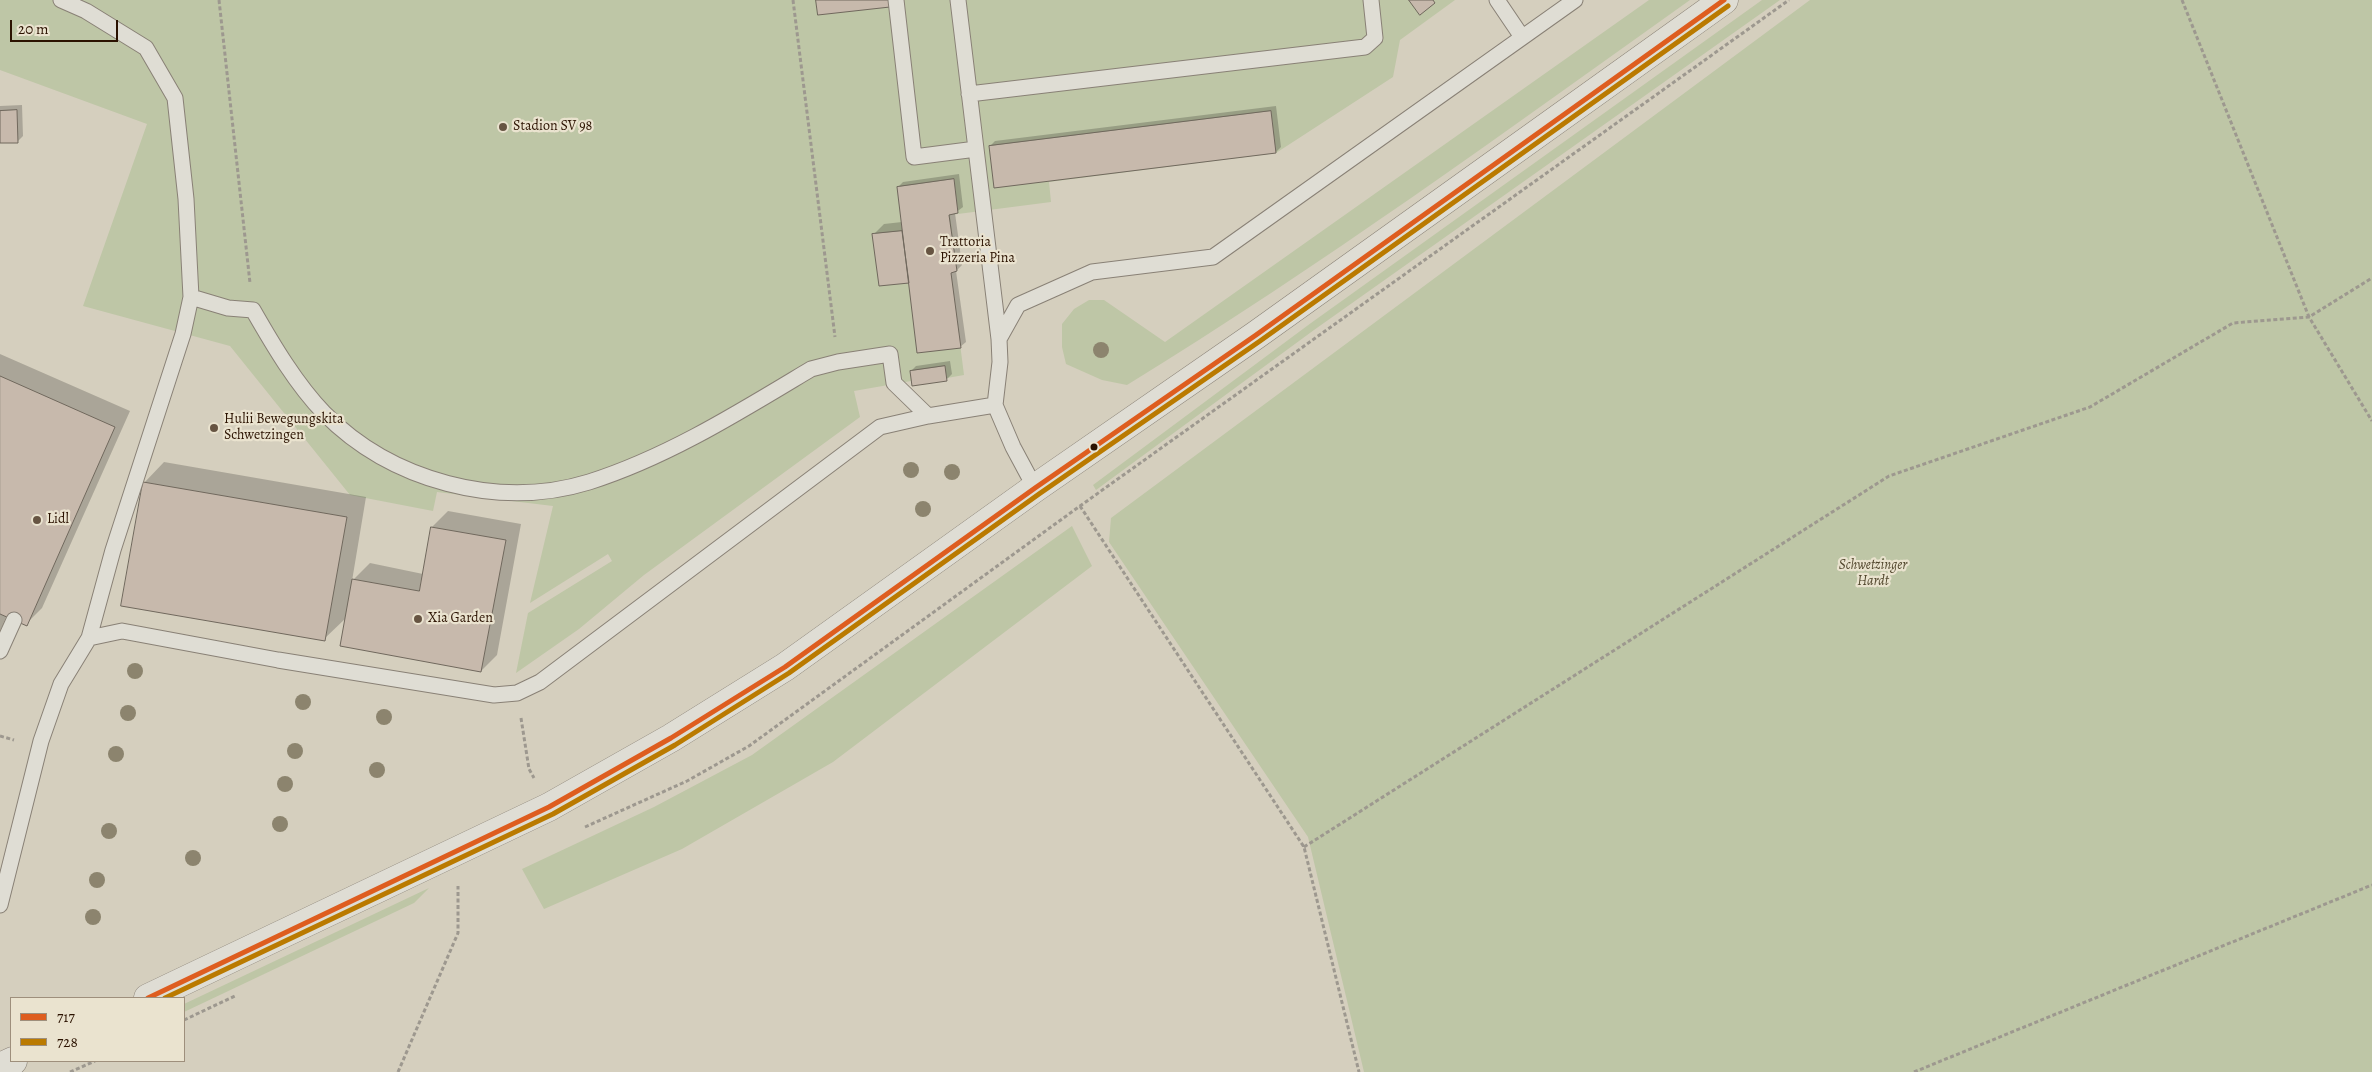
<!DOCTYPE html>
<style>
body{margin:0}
#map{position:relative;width:2372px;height:1072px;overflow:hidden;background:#d5cfbe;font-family:Alegreya,serif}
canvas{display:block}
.legend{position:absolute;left:10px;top:997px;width:175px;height:65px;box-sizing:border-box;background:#eae3cf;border:1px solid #9e8f7c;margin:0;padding:6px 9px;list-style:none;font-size:15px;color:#2b1200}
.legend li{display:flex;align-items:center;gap:10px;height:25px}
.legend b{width:25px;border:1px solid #9e8f7c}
.scale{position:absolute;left:10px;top:20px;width:108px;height:22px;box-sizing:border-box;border:2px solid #2b1200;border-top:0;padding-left:6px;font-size:15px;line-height:18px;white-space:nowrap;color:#2b1200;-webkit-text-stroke:4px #eae3cf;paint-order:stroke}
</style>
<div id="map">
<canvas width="2372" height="1072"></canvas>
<ul class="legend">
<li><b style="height:6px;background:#de5d1f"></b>717</li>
<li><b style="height:6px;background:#ba7a00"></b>728</li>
</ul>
<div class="scale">20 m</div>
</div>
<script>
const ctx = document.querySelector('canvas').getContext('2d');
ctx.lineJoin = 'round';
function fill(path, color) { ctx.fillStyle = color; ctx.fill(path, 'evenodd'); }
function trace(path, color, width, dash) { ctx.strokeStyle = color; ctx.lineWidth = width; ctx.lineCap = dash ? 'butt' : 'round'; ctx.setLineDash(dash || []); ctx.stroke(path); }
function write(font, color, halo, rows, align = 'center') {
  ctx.font = font + ' Alegreya,serif'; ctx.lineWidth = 4.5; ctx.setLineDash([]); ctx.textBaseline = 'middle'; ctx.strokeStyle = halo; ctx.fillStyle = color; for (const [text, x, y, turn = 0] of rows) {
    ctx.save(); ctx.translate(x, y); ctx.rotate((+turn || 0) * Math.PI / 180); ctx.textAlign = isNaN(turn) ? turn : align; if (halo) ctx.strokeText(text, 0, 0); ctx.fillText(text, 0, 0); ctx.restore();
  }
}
fill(new Path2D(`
 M0,0H1455L1400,40L1393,77L1276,153L1049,182L1051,202L950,215L957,271L951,273L964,375L947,378V381L912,386L911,381L854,391L860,417L644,575L579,629L516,673L528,613L612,561L608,554L530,603L553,506L437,492L433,511L350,495L230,346L83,306L147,124L0,70Z
 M1649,0H1690C1505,132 1321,266 1127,385L1102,380L1066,364L1062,347V324L1074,309L1089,300H1104L1165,342Z
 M1762,0H1780L1314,330L1096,490L1093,485L1311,323Z
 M1810,0H2372V1072H1364L1308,837L1109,542L1111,518Z
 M1072,526L1092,566L833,762L682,849L544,909L522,869L654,807L752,755Z
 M429,888L414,903L184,1012V1004Z`), '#bec6a6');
fill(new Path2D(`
 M22,105L23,136L18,141L0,142V106Z
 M1276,106L1281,147L1276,152L990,146L995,141Z
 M959,174L963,207L955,213L962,265L956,271L966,342L960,347L873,235L884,224L902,222L898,187L903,182Z
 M0,354L130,411L42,608L26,624L7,615L0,631Z
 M950,361L952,374L946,380L911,371L916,366Z
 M164,462L366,497L352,581L370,563L423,574L432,527L448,511L521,524L497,655L481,671L346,618L324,639L144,483Z`), '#0003');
const building = new Path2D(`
 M816,0H889L890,7L818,15Z
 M1409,0H1433L1435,3L1420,15Z
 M17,110L18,143H0V111Z
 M1271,111L1276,153L994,188L989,146Z
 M954,179L958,213L949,215L957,271L951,273L961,348L917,353L897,187Z
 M902,231L909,283L879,286L872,234Z
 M945,366L947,381L912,386L910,371Z
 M0,376L115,427L27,626L0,614Z
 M143,482L347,517L325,641L121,606Z
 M431,527L506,540L481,672L340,646L352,579L419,591Z`);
fill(building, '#c7b9ac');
trace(building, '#70685d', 1);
const service = new Path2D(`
 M61,0L86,11L146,48L175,98L186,199L191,297L183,334L113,550L89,638
 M896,0L914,157L976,149
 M958,0L999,339
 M1497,0L1522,37
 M969,94L1365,47L1375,38L1371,0
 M191,297L228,308L253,310C273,345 296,384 324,413C391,481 498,510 589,482C668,457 741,411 811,369L838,362L890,354L894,383L928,416
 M1035,488L1013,447L995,405L1000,362L999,339L1018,305L1092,272L1213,257L1575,0
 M0,651L14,620
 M0,905L41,741L61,684L89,638L122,631L278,660L494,695L517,693L540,682L880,427L928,416L995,405`);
const tertiary = new Path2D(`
 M148,998L549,807L671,738L785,667L1035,488L1256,335L1724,0
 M0,1067L13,1061`);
trace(service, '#898176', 17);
trace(tertiary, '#898176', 29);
trace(new Path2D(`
 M219,0L250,283
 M793,0L835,337
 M2182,0L2309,317L2372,278
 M1080,506L1304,847L1359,1072
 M521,718L529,769L534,778
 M0,736L14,740
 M585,827L687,781L749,746L1080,506L1789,0
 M1304,847L1889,476L2090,407L2233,323L2309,317L2372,421
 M184,1020L235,996
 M70,1072L95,1061
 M398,1072L458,933V886
 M1914,1072L2372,885`), '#9d988f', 3, [4, 2.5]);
trace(service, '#dfddd4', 15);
trace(tertiary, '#dfddd4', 28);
trace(new Path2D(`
 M148,998L549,807L671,738L785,667L1035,488L1256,335L1724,0`), '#de5d1f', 5);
trace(new Path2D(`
 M165,998L553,814L675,745L789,673L1039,494L1260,341L1728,6`), '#ba7a00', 5);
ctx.fillStyle = '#8c846e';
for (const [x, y] of [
 [1101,350],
 [911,470],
 [952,472],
 [923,509],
 [135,671],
 [303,702],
 [128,713],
 [384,717],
 [295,751],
 [116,754],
 [377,770],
 [285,784],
 [280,824],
 [109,831],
 [193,858],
 [97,880],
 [93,917]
]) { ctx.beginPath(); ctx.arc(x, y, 8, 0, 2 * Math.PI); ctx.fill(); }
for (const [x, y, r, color] of [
 [503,127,5,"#665442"],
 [930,251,5,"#665442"],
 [214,428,5,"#665442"],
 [1094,447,4.5,"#2b1200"],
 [37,520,5,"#665442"],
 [418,619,5,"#665442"]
]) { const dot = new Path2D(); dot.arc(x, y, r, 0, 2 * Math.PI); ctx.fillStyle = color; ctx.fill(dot); trace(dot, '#eae3cf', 2); }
write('14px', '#2b1200', '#eae3cf', [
 ["Stadion SV 98",513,127],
 ["Trattoria",940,243],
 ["Pizzeria Pina",940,259],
 ["Hulii Bewegungskita",224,420],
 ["Schwetzingen",224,436],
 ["Lidl",47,520],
 ["Xia Garden",428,619]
], 'left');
write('italic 14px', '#51462c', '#eae3cf', [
 ["Schwetzinger",1873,566],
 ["Hardt",1873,582]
]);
</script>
